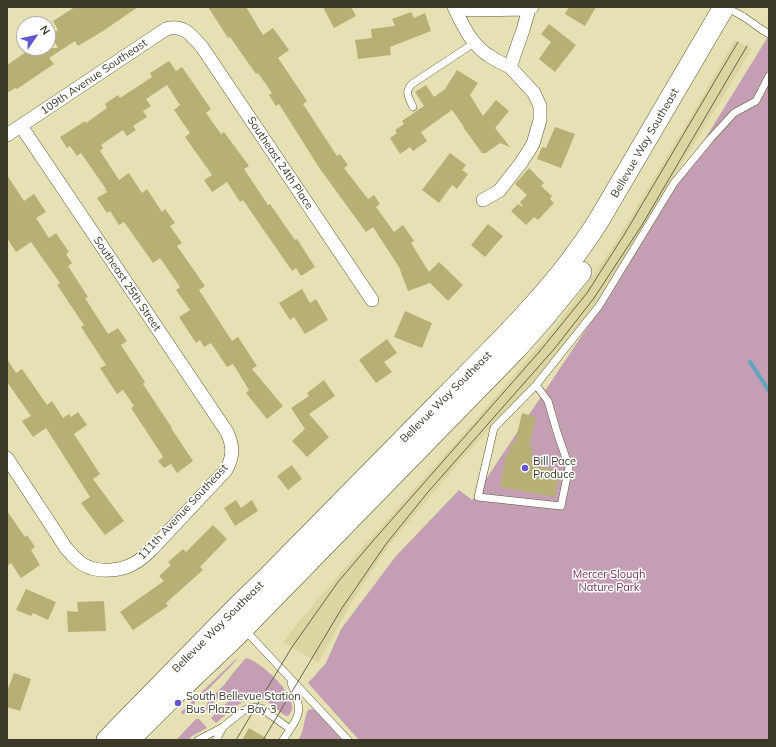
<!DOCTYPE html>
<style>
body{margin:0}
#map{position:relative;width:776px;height:747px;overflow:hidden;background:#e5e1b5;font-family:Mulish,sans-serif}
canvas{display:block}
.frame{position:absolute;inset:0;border:8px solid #3a3927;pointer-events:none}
.north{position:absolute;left:16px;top:16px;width:40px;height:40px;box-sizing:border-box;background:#fff;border:1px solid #b0b0a9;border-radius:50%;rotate:56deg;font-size:11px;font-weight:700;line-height:16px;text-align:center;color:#3a3927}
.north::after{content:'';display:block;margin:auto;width:14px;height:18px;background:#6357d0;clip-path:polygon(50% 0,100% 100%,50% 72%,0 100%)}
</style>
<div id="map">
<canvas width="776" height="747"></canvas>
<div class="frame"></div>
<div class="north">N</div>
</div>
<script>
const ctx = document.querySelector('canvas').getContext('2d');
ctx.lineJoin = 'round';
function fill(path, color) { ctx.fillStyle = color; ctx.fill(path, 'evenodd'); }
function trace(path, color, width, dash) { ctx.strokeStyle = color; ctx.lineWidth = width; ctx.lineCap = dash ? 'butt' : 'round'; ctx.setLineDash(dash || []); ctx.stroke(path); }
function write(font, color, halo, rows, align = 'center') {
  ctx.font = font + ' Mulish,sans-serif'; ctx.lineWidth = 3; ctx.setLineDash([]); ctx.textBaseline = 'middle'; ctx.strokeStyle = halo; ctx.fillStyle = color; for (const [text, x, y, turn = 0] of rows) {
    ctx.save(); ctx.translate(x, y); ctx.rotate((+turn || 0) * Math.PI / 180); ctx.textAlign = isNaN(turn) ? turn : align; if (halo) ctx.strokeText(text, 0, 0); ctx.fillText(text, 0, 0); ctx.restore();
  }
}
fill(new Path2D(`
 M735,40L752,49L610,282L586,317L536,378L462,459L389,545L353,600L318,663L283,642L297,624L362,548L473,423L556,326L596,271L615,243L687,123Z`), '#dad5a1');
fill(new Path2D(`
 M769,35V740H359L308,683L326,663L341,629L396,556L459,490L472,500L607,298Z
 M246,658C261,661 306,702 288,716C281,715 278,709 273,705C267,701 256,697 249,699C242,700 222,718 216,723L211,718L232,698L225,691L205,712L208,701L224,685L233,673Z
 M236,659H237L231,666L183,715L181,712Z
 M312,709L316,710L342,740H298C305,730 303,720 308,710Z
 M196,719H199L207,728L192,736L188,740H176Z`), '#c49fb4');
trace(new Path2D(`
 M750,362L769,391`), '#5fa5be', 4);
fill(new Path2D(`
 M75,7H138L103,31L78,46L75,41L49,58L54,64L17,89L15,88L7,93V65L32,48H58L50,35L58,30L53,21Z
 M208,7H246L263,35L273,28L289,50L278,58L307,101L303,104L337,156L340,154L348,165L344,168L368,199L374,195L380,204L376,207L394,232L403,225L414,241L411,243L429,272L439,262L463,285L448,301L430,283L408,291L399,267L373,227L366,232L320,169L279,104L276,106L269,95L272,93L258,73L256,74L230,37L228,38Z
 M323,7H351L356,16L334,28Z
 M569,7H596L585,26L565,14Z
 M411,12L414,18L425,13L431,31L390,47L391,55L358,59L355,40L372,38L371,29L395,26L392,19Z
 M549,24L576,45L555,72L539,59L551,42L541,34Z
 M169,61L176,71L182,67L211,109L206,113L221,134L224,132L249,166L244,169L268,205L270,204L295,240L297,239L315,267L301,276L296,268L292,271L243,200L240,202L227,182L212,192L204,180L212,175L185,137L190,133L174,110L180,105L167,85L146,99L151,106L143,111L147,117L133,126L136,130L127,136L123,130L101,145L103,148L100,151L119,180L129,173L142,193L147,189L162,212L165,209L175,223L170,226L182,243L177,246L205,286L199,290L232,341L238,337L257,366L252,369L283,406L267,419L246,393L249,390L233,364L227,367L211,343L204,347L200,340L196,343L179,317L190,310L176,290L180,287L160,258L153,263L124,222L119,225L110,211L107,213L97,198L107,192L105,189H106L81,153L77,156L70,146L67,148L60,137L85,121L86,123L107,108L105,104L118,95L120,98L152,77L150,73Z
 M457,70L478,83L470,95L483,116L496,100L509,111L495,128L510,147L500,143L486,153H482L463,127H464L452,110L421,132L427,141L413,151L410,147L400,154L390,138L397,133L395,130L404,124L402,121L424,106L415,92L426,85L434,97L445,89Z
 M555,127L575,134L561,168L537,159L542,147L546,148Z
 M450,153L466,165L462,170L468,174L457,189L452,185L439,203L422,190Z
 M529,168L544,183L541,186L552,196L550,199L554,203L538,220L534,217L526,225L511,211L518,204L523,207L520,202L527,195L515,184Z
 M7,175L24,201L34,194L46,212L36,218L49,238L56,233L69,252L66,254L72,263L68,266L88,297L85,298L108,334L118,328L127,341L121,345L145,382L143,384L172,428H171L193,461L177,473L171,464L164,468L158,461L163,457L162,455L131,408L134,406L123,390L117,394L100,368L106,365L81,327L84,325L57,285L60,283L31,242L16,252L7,238Z
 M488,224L503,236L485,257L471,245Z
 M302,289L310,303L316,299L328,320L305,334L294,317L290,320L279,303Z
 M405,311L432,323L422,348L394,337Z
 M387,339L397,353L384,362L392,372L376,383L359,360Z
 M7,359L16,373L22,369L47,405L52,401L63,418L69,414L71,417L78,412L87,425L74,434L100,474L93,479L124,521L105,535L81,503L90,497L46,428L33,437L22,421L31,416L7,382Z
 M324,380L335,396L309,414L329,437L307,457L292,441L305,429L291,408L309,396L307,393Z
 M522,413L536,417L529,446L533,447L531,459H533L531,465L560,471L555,497L500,487L506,454L509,455L511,443H515Z
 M292,465L302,479L288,490L277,476Z
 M236,500L241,508L252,500L258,511L235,526L224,508Z
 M7,511L25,537L27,535L35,547L31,550L40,565L21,578L11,563L7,566Z
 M213,525L227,539L200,567L203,570L166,603L168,606L133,630L120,612L164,581L159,576L171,565L168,562L183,549L186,552Z
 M26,589L56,602L48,620L33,613L31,616L16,610Z
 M104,601L106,631L68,632L67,611L78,612L77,602Z
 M14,673L31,679L20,711L7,707V691Z
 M249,728L269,740H242Z`), '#b6b074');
const lane = new Path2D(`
 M735,12L744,17
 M761,29L769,34
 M413,107C409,98 404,92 412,84L474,43
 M536,385L548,401L557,432L569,467L561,506L478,497L494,428L536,385L599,306L674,183L711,138L734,113L756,101L769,76
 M245,630L348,740
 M198,740L223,727L243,711L252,707L261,708L290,729
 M216,740L223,727
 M283,740C300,714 304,713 291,683`);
const street = new Path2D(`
 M454,7C463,26 472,46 491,57C497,61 504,64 510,67
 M457,7L470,10L529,9L532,7
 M7,135L166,29C184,24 191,35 202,47L372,300
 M483,200L499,191L521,163L533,144L540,120V106L534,93L510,67L523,30L529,9
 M7,458L66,548C71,554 77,561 84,565C98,573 120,571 133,564C141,560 147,554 153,548L226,470C234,456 233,445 227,432L21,126`);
const primary = new Path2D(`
 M107,740L237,607L265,580C325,519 385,458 445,397C501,341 557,287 599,220L724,7
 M129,740L174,695L237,635L516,349L541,321L581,272`);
trace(lane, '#5d5932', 8);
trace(street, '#5d5932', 14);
trace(primary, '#5d5932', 22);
trace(lane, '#fff', 7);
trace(street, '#fff', 13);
trace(primary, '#fff', 21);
trace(new Path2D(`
 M236,740L292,647L338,582L372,542L540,351L587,293L624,235L738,42
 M263,740L342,608L386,544L428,492L555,348L594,298L642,225L747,46`), '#66654c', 1);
const laneBridge = new Path2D(`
 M744,17L761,29`);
trace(laneBridge, '#5d5932', 8, []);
trace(laneBridge, '#fff', 7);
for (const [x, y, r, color] of [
 [525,468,4,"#6357d0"],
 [178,703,4,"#6357d0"]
]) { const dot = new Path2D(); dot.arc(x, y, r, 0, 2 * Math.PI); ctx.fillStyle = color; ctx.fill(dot); trace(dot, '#fff', 1.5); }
write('11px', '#3a3927', '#fff', [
 ["109th Avenue Southeast",94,77,-34],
 ["Bellevue Way Southeast",645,143,-60],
 ["Southeast 24th Place",280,163,56],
 ["Southeast 25th Street",127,284,56],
 ["Bellevue Way Southeast",446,397,-45],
 ["111th Avenue Southeast",183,512,-47],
 ["Bellevue Way Southeast",218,627,-45]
]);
write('11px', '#3a3927', '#fff', [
 ["Bill Pace",533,462],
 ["Produce",533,475],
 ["South Bellevue Station",186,697],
 ["Bus Plaza - Bay 3",186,710]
], 'left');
write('11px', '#74315d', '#fff', [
 ["Mercer Slough",609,575],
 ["Nature Park",609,588]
]);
</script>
